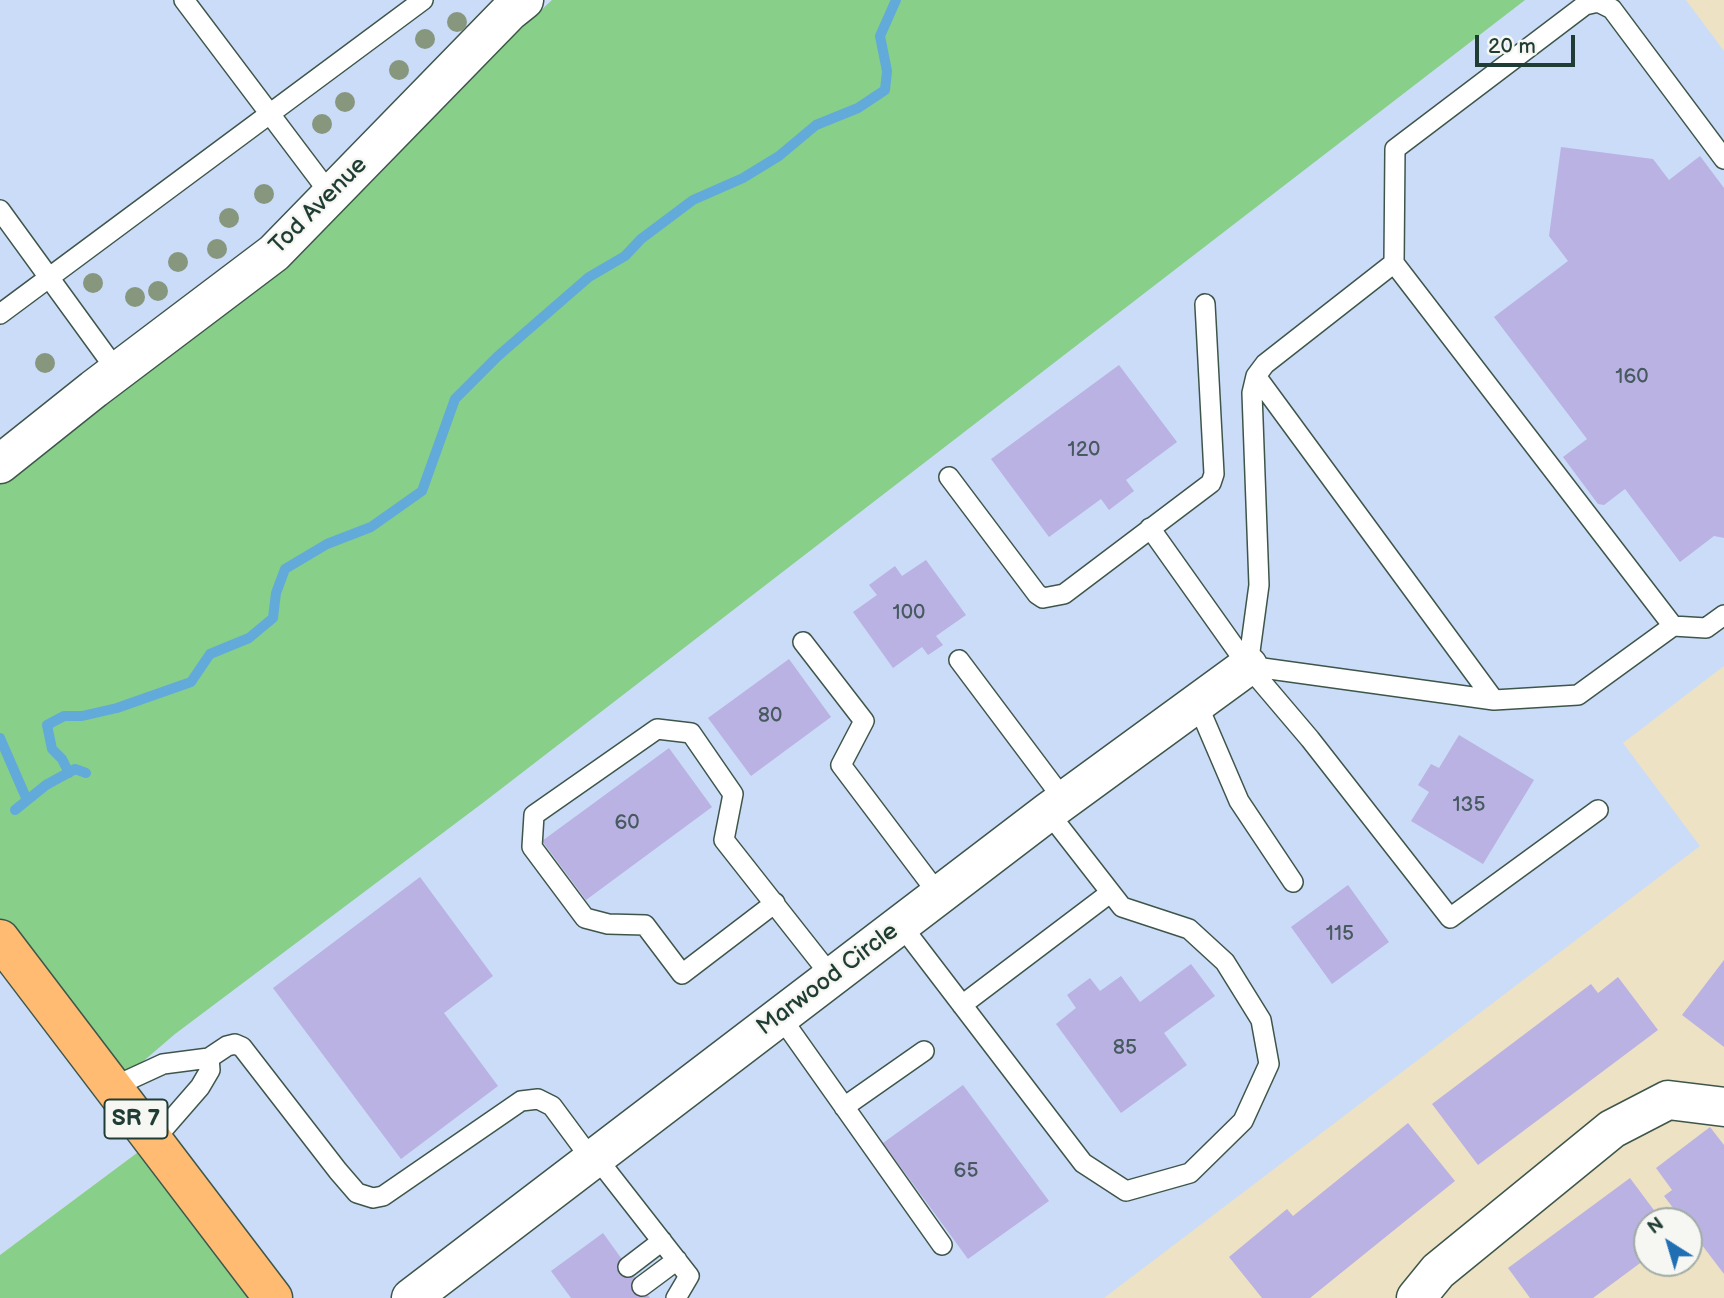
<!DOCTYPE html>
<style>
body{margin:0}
#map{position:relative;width:1724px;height:1298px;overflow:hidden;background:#ede2c4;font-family:"Balsamiq Sans",sans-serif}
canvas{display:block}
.north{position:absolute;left:1633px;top:1207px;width:70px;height:70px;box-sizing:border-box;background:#f6f6f2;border:2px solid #a0aca6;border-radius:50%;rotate:323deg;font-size:19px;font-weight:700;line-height:28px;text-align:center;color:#1f3d34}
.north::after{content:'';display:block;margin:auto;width:24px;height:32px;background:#1f6fb2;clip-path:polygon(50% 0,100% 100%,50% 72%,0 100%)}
.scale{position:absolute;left:1475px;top:35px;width:100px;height:32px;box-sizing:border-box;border:4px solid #1f3d34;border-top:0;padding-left:9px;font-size:21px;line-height:24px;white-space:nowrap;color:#1f3d34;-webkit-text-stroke:5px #f6f6f2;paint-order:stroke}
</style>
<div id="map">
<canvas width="1724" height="1298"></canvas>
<div class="north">N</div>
<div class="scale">20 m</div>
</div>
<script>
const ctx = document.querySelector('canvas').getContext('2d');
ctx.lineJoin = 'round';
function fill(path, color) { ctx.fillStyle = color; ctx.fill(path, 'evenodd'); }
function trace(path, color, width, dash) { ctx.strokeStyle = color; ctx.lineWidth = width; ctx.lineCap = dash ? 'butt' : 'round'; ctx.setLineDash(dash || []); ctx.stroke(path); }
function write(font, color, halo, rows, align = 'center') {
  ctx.font = font + ' "Balsamiq Sans",sans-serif'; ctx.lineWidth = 5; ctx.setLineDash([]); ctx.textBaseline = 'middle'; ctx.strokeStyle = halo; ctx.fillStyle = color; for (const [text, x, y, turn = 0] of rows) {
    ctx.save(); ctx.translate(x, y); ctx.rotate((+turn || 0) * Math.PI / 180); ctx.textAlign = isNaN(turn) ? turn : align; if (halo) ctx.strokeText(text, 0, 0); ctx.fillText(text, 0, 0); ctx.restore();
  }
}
fill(new Path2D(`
 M0,0H1686L1724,51V666L1623,743L1700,846L1104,1298H273L153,1141L0,1255Z`), '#cbdcf9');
fill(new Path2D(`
 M552,0H1525L484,802L175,1034L113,1087L0,939V482L437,107Z
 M153,1141L273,1298H0V1255Z`), '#88cf89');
trace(new Path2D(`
 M0,738L27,800
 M69,773L62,759L52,749L47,725L64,716H82L117,708L191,682L210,654L249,638L273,618L276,593L285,569L327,544L371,527L422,491L455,399L498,356L589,277L625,256L641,239L693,200L743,178L779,156L816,125L858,108L885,90L887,71L880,36L896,0
 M15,810L46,785L75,769L86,773`), '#62aad9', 10);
fill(new Path2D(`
 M1561,147L1653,159L1669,180L1700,156L1724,188V538L1714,536L1680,562L1625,489L1604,505L1598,504L1563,457L1587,439L1494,317L1568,261L1549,236Z
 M1119,365L1177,442L1126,480L1134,491L1109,510L1101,499L1049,537L991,459Z
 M926,560L966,615L936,636L943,645L928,655L922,647L893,668L853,612L877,595L869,585L895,566L902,576Z
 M789,659L831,717L751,776L708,718Z
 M1459,735L1534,780L1483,864L1411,821L1429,792L1418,785L1431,764L1439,768Z
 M669,748L712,807L586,900L542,841Z
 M420,877L493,976L444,1013L498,1086L401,1159L273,988Z
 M1348,885L1389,942L1332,984L1291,927Z
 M1724,960V1047L1682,1015Z
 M1191,964L1215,996L1164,1033L1187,1065L1121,1113L1056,1024L1076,1008L1067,995L1090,978L1100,991L1121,976L1140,1002Z
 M1618,977L1658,1030L1478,1165L1432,1104L1591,984L1598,993Z
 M963,1085L1049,1201L968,1259L883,1143Z
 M1408,1123L1455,1181L1310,1298H1262L1229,1257L1287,1209L1293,1216Z
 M1710,1127L1724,1145V1274L1689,1228V1221H1683L1664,1196L1672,1190L1656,1168Z
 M1630,1178L1662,1221H1647V1258L1593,1298H1530L1508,1268Z
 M603,1233L650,1298H571L551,1271Z`), '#bab2e2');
const lane = new Path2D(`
 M184,0L331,195
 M0,210L117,371
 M1394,263L1673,626
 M0,314L423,0
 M1256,376L1494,700
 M949,477L1037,594L1043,598L1064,594L1211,483L1214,474L1205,304
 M1150,528L1248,666L1310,739L1450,918L1598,810
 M803,642L864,721L841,765L939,895
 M959,660L1064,800
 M1248,666L1259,585L1252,393L1256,376L1265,364L1394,263L1395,149L1585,5L1598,2L1612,9L1724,159
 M1248,666L1494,700L1578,695L1673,626L1706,628L1724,615
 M1197,703L1239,801L1293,882
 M775,903L682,974L645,925L608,924L585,918L532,847L534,815L657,729L691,733L733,794L724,840L832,977
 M901,925L1083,1163L1126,1191L1190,1173L1243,1121L1269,1064L1261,1020L1225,962L1189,929L1122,907L1048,812
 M962,1005L1110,893
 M780,1016L942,1245
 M209,1058L227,1046L235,1044L242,1047L338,1171L357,1193L373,1198L383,1196L521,1101L538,1099L552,1106L592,1160
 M113,1087L163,1064L209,1058L210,1070L200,1087L153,1141
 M844,1107L924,1051
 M596,1157L689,1276L676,1298
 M628,1267L662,1241
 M642,1286L677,1260`);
const street = new Path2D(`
 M0,464L94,389L274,253L509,12L524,0
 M411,1298L1048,812L1248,666
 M1416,1298L1438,1271L1612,1129L1668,1100L1724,1107`);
const primary = new Path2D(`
 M0,939L273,1298`);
trace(lane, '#3e564a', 22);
trace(street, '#3e564a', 41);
trace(primary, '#3e564a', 41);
trace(lane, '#fff', 19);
trace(street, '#fff', 38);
trace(primary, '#ffbb71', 38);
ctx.fillStyle = '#87977e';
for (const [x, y] of [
 [457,22],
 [425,39],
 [399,70],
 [345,102],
 [322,124],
 [264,194],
 [229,218],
 [217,249],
 [178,262],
 [93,283],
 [158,291],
 [135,297],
 [45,363]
]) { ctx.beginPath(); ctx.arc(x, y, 10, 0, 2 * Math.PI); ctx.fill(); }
write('21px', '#465a60', null, [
 ["160",1632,378],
 ["120",1084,451],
 ["100",909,614],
 ["80",770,717],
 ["135",1469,806],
 ["60",627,824],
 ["115",1340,935],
 ["85",1125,1049],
 ["65",966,1172]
]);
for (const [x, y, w] of [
 [136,1119,63]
]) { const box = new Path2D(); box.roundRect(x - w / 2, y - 19.5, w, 39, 5); ctx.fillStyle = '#f6f6f2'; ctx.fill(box); trace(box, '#1f3d34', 2); }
write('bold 23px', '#1f3d34', null, [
 ["SR 7",136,1119]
]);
write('24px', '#1f3d34', '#f6f6f2', [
 ["Tod Avenue",319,206,-45],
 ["Marwood Circle",828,980,-37]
]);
</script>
